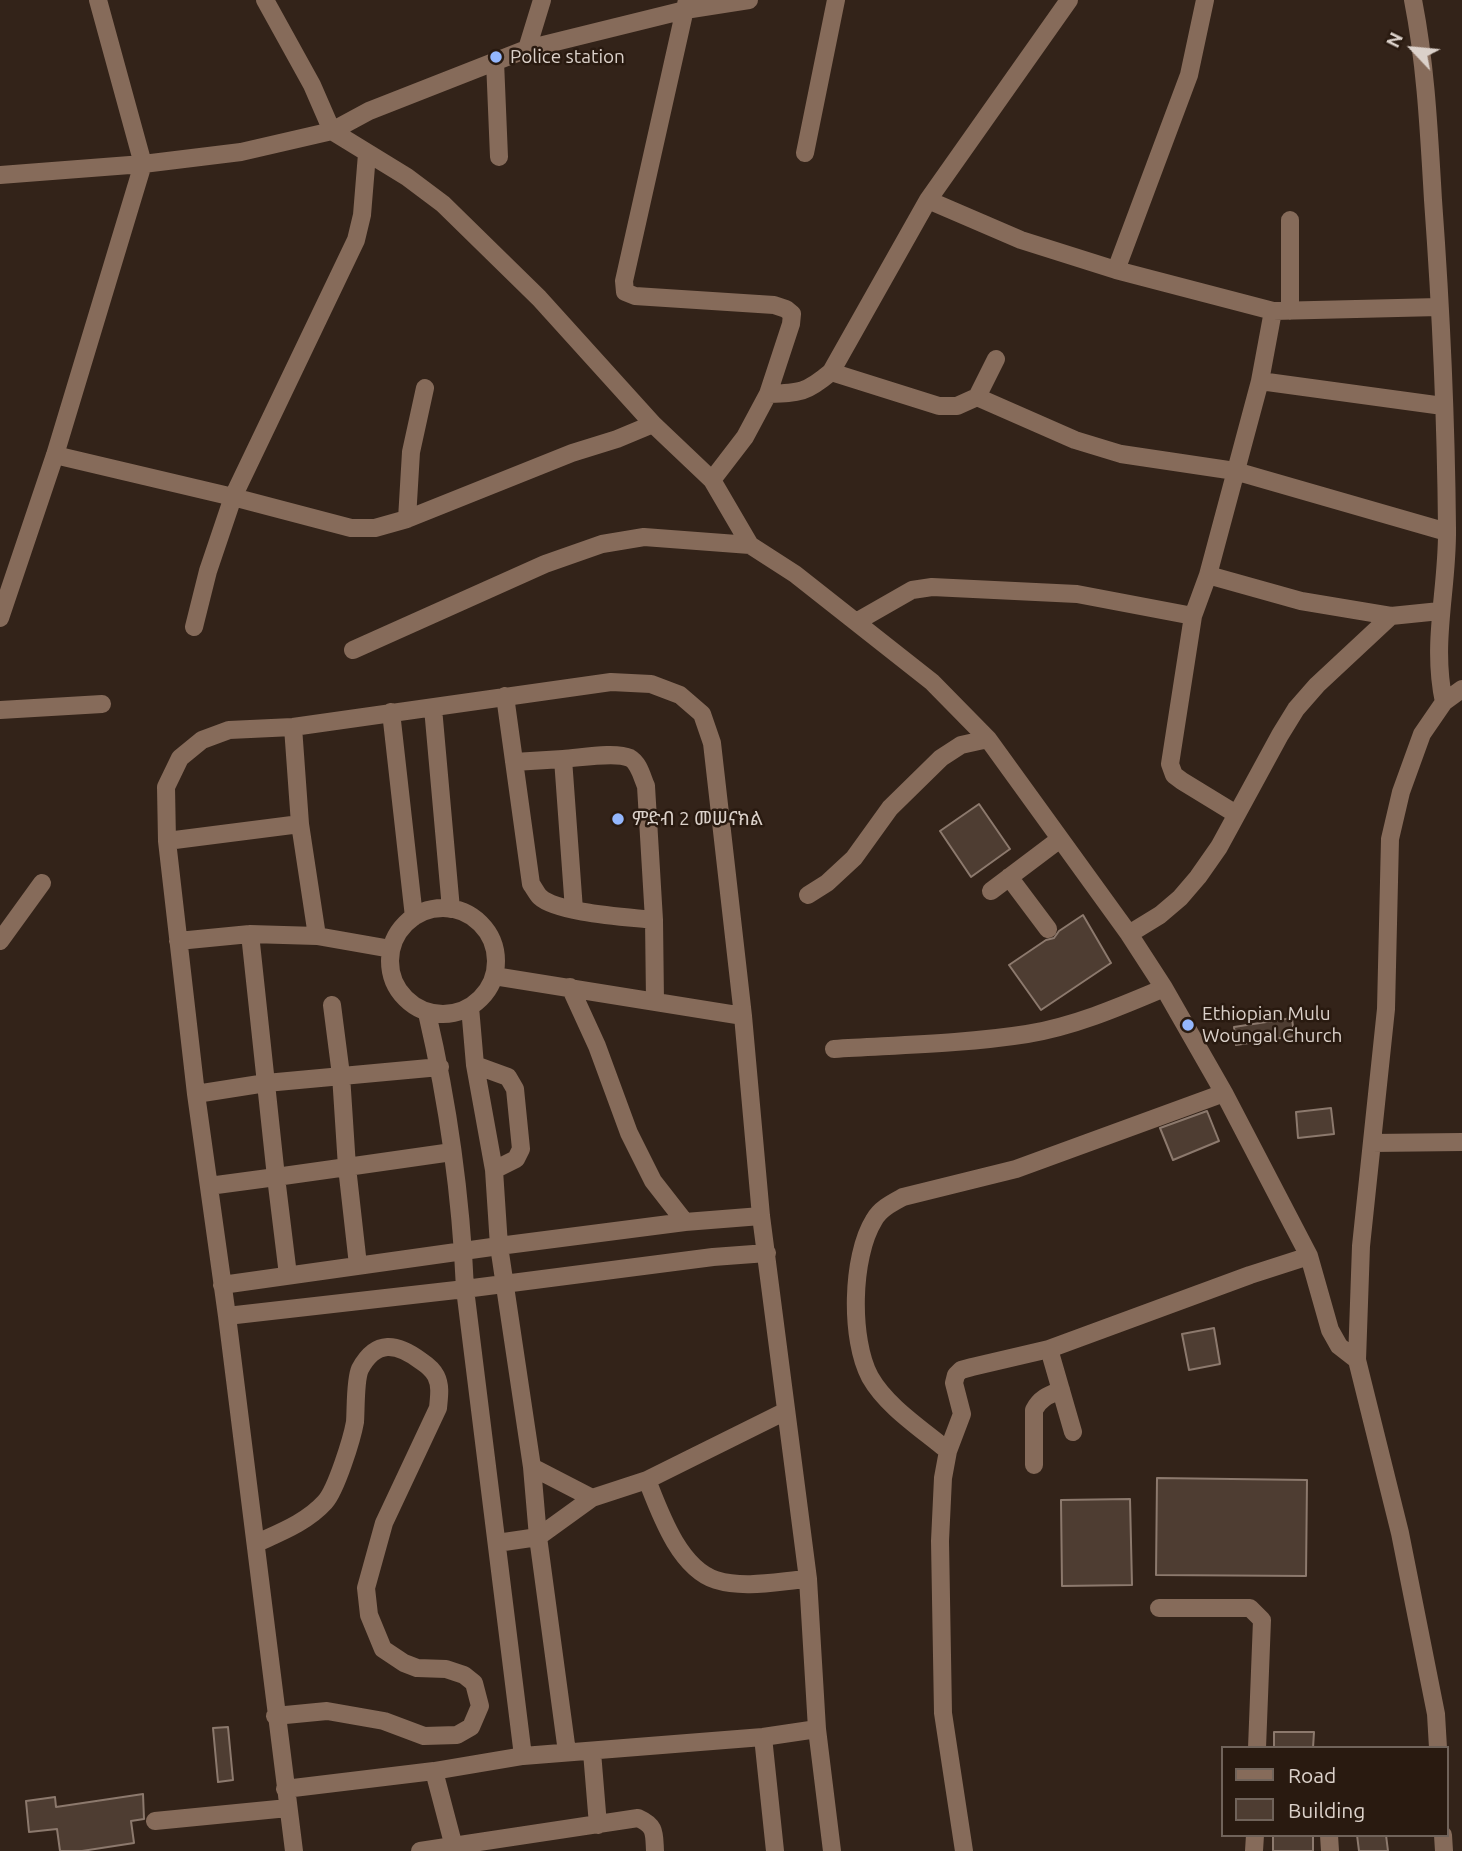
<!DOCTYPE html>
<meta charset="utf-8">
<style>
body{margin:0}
#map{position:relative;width:1462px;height:1851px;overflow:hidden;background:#332319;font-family:Ubuntu,sans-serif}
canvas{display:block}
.legend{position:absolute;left:1221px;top:1746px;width:228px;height:91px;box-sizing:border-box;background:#291a10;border:2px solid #70635a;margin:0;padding:9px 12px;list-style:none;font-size:21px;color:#dbd1ca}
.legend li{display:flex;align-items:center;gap:14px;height:35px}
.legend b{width:35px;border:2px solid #70635a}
.north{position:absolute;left:1378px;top:14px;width:70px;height:70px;-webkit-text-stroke:5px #291a10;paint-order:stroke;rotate:296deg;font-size:19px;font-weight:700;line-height:28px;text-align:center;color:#dbd1ca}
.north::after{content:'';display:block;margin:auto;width:24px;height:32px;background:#dbd1ca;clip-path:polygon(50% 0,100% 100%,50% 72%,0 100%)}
</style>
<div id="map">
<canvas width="1462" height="1851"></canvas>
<ul class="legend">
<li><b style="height:9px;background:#866b5a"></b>Road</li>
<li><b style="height:19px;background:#4e3d32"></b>Building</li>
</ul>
<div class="north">N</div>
</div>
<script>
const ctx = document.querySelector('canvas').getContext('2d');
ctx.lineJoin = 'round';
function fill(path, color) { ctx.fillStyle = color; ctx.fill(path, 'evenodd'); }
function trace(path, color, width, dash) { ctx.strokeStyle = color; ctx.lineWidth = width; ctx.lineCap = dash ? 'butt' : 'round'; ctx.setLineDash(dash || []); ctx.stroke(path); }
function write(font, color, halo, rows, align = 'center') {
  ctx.font = font + ' Ubuntu,"Noto Sans Ethiopic",sans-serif'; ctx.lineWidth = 5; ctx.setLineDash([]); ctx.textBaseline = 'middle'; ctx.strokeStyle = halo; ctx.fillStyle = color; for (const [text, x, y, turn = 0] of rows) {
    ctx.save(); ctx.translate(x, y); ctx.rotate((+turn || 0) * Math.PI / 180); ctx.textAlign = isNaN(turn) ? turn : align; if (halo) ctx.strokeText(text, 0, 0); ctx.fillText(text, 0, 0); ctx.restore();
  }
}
const building = new Path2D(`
 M979,804L1010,849L971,877L940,831Z
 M1083,915L1111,963L1041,1010L1009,965L1046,940L1054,938L1059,931Z
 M1292,1018L1294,1036L1236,1045L1234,1027Z
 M1331,1108L1334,1134L1298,1138L1296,1112Z
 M1207,1111L1219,1141L1173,1160L1160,1128Z
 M1214,1328L1220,1364L1189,1370L1182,1334Z
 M1157,1478L1307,1480L1306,1576L1156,1575Z
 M1130,1499L1132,1585L1062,1586L1061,1500Z
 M228,1727L233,1780L218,1782L213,1728Z
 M1274,1732H1314L1313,1748H1274Z
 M143,1794L144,1819L131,1821L134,1843L82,1851H60L57,1829L29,1832L26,1801L55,1797L56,1807Z
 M1273,1835H1313V1851H1273Z
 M1357,1835H1386L1388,1851H1359Z`);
fill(building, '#4e3d32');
trace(building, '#8c796d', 2);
trace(new Path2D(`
 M265,0L312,85L332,131L407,177L443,204L539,298L653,424L712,480L750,545L795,574L932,682L988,739L1129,934L1164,988L1224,1093L1309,1256L1330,1330L1339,1346L1357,1360
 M687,0L624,281L625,292L635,296L774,305L786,309L792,314L791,324L768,394
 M1413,0C1426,66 1429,133 1433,200C1441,309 1446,419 1447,528C1448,588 1431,642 1444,702
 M527,49L542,0
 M495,61L499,157
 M805,153L836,0
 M0,175L143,164L241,152L332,131L369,111L527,49L685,10L749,0
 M928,200L1021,240L1116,270L1189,75L1205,0
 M1116,270L1273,311L1260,381
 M1273,311L1439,307
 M1290,311V220
 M831,372L939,406H957L977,397L1075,440L1121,454L1235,471L1447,532
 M977,397L996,359
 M55,455L233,497L351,528H375L407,519L572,453L617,439L653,424
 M712,480L745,437L768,394C800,393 806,393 831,372L928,200L1069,0
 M407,519L411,452L425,388
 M1208,575L1260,381L1443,406
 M0,618L55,455L143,164L98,0
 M856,622L912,590L932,587L1077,594L1193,616
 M194,627L208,571L233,497L356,240L362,215L367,154
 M353,650L545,564L602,544L644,537L750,545
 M505,696L531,884C534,888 537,894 540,897C557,913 629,917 654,920L655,1001
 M433,708L451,909
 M0,710L102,704
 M391,712L414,917
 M293,727L300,824
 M563,759C580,758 615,751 630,758C639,763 642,777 646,786L654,920
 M514,762L563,759L574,910
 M1236,814L1182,781L1174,775L1170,764L1193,616L1208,575L1301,601L1391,616
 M167,841L300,824L317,936
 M1009,877L1048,929
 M991,891L1060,839
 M808,895L827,883L854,858L890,808L941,758L961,745L988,739
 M390 961a53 53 0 1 1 106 0a53 53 0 1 1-106 0Z
 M1129,934L1160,915L1180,898L1198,877L1219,847L1280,735L1296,709L1317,685L1391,616L1440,611
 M0,941L42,883
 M178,941L250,934
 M494,976L743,1016
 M570,987L597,1046L629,1133L653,1181L685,1222
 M470,1007L475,1065L494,1170L499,1246L532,1467L538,1537L567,1752
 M427,1013C448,1103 461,1196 465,1289L523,1756
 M834,1049C898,1045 963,1044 1027,1034C1075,1026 1119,1007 1164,988
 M475,1065L508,1077L515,1089L521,1149L516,1159L494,1170
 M196,1094L266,1083L440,1067
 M1372,1143L1462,1142
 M209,1186L276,1177L250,934L317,936L391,949
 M358,1265L347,1167L452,1152
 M288,1275L276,1177L347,1167L341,1075L332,1005
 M222,1285L499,1246L685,1222L761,1216
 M227,1316L465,1289L713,1257L767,1253
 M1049,1349L1073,1432
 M948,1451C922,1429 887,1407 870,1377C850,1340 851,1257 874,1220C880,1209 892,1203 903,1197L1016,1169L1224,1093
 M1034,1465V1410C1040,1398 1049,1395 1061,1390
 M532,1467L592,1498
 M647,1480L786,1411
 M257,1543C281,1532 307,1522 325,1502C336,1490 352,1439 355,1422C356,1409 355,1380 360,1369C376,1339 397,1343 421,1361C427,1365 433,1370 436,1376C441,1386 439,1397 438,1408L384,1523L366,1588L369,1615L383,1649L404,1663L417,1668L446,1669L464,1675L474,1683L480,1706L471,1727L457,1735L424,1736L384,1721L327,1711L275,1716
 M497,1543L538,1537L592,1498L647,1480C660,1513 679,1568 716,1580C745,1589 779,1581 808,1579
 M1159,1608H1250L1262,1620L1257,1748
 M763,1737L775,1851
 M1438,1748L1436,1714L1400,1533L1357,1360L1361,1246L1386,1009L1390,839L1401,792L1422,734L1444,702L1462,689
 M592,1752L598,1825
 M434,1771L454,1847
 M285,1789L434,1771L523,1756L763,1737L817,1729
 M155,1821L288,1808
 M1329,1835L1330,1851
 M1443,1835L1444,1851
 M294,1851L227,1316L196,1094L167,841L166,787L180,758L202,740L229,730L293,727L611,682L651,684L680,695L702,714L712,743L743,1016L761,1216L808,1579L817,1729L832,1851
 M420,1851L638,1818C656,1826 654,1833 655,1851
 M964,1851L943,1713L940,1541L943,1478L948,1451L962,1414L954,1383L956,1375L961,1370L972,1367L1049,1349L1250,1275L1309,1256
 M1254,1851L1255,1835`), '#866b5a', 18);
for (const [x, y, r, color] of [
 [496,57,7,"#94b7fd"],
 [618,819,7,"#94b7fd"],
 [1188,1025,7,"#94b7fd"]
]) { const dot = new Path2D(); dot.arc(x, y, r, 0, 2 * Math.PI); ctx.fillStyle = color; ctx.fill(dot); trace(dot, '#291a10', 2.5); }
write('19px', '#dbd1ca', '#291a10', [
 ["Police station",510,57],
 ["ምድብ 2 መሠናክል",632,819],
 ["Ethiopian Mulu",1202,1014],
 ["Woungal Church",1202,1036]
], 'left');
</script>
